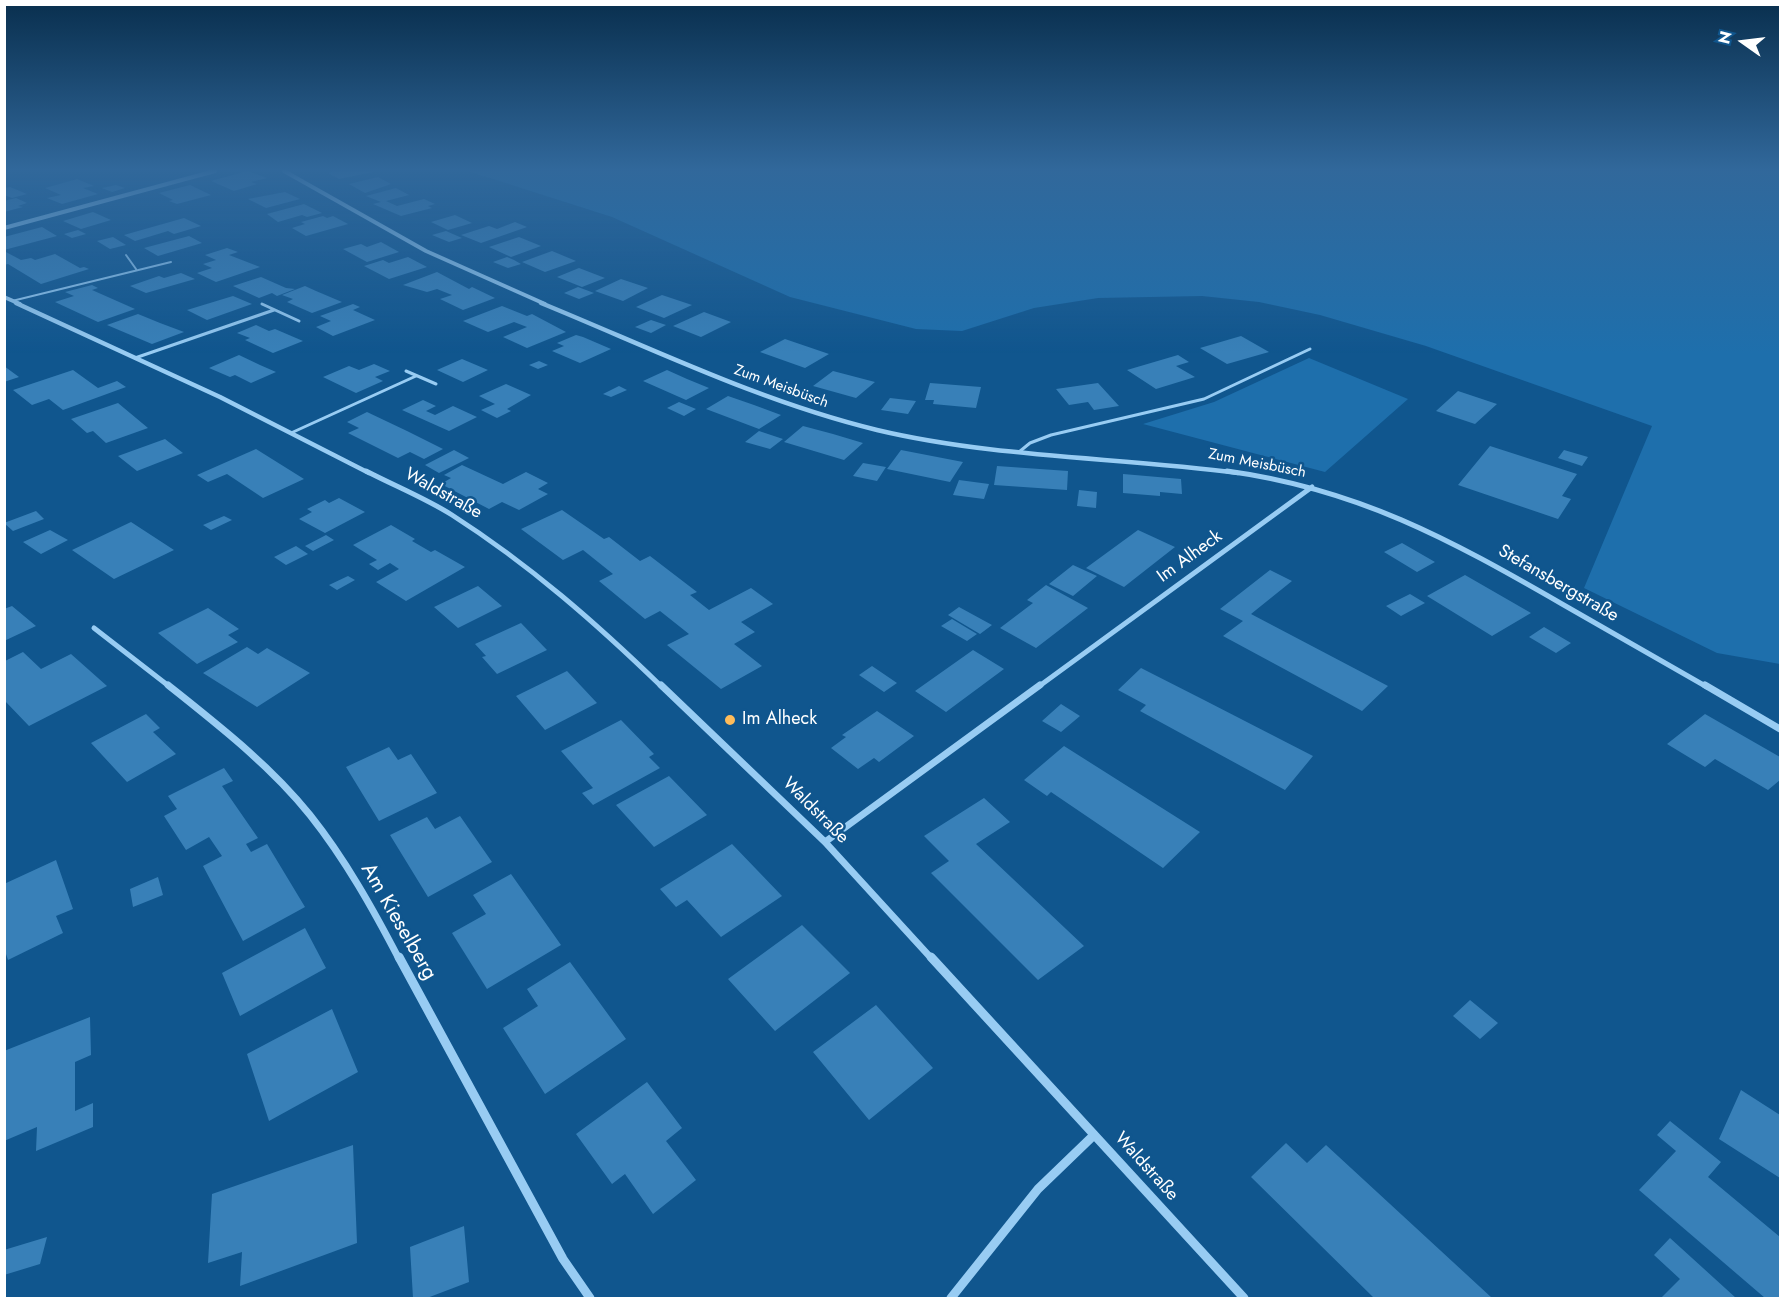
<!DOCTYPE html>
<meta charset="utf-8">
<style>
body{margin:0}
#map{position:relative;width:1785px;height:1303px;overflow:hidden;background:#10568e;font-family:Jost,sans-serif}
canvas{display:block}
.frame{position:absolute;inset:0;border:6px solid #fff;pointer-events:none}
.north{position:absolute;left:1713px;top:12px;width:60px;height:60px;-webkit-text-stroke:4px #10568e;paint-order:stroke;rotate:284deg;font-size:16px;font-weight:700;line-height:24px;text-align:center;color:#fff}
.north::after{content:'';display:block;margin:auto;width:21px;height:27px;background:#fff;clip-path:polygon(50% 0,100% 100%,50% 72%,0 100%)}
</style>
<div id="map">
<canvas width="1785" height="1303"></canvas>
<div class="frame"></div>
<div class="north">N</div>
</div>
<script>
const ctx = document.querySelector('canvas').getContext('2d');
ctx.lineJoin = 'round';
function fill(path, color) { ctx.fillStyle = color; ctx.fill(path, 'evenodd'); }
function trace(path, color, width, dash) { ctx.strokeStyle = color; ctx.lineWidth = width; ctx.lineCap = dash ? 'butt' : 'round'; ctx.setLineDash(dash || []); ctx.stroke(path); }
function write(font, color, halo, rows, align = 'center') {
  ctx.font = font + ' Jost,sans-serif'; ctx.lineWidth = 5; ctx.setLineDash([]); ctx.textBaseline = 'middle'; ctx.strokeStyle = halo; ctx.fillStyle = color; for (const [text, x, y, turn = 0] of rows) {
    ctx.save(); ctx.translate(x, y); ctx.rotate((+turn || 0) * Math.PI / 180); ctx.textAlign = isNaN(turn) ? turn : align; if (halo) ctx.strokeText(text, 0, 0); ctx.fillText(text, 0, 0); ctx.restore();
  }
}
fill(new Path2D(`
 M468,171H1780V664L1717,653L1584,588L1652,426L1426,346L1320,315L1259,302L1202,296L1098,298L1034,308L962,331L916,329L790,297L612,217Z
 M1309,358L1408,399L1325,472L1143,424L1214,402Z`), '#1e6fac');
fill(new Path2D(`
 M247,171L267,178L251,182L257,184L234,191L211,181Z
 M336,171H373V172L339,179L328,173Z
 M378,177L391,184L365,193L349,184Z
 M77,179L94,186L83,188L98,194L62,204L47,198L61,195L45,188Z
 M116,185L125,188L112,192L102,188Z
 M190,185L211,195L177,204L169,201L173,200L159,193Z
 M10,187L27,194L12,198L4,195V188Z
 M396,188L409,195L386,201L397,206L424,199L435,204L428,206L432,208L401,216L373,204L381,202L366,196Z
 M285,192L300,199L266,208L248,199Z
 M16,198L27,203L18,206L23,207L4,212V201Z
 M304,204L322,213L307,217L302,215L278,222L267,214Z
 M93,212L111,220L81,229L63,221Z
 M455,215L472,223L448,230L431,222Z
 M323,216L327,218L333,216L348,224L306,236L292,228L305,224L301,222Z
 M184,218L201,226L174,234L168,231L135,241L124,235Z
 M515,222L527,227L481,243L461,235L489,226L497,229Z
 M42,227L57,236L4,250V237Z
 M78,230L86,234L72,238L64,234Z
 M446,231L462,238L449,242L432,235Z
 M189,236L202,243L158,256L144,248Z
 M113,237L126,245L110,249L97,241Z
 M519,237L541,246L511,257L489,247Z
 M381,242L399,252L367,262L343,249L361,244L367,247Z
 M227,248L238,252L229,255L260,267L216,282L197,273L212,268L203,264L216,260L205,255Z
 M4,251L21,260L31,258L35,260L55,254L80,268L84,267L89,269L41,284L8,264L4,265Z
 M552,251L576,261L545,272L522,262Z
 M408,257L427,267L389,279L364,266L383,260L389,263Z
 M507,257L514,260L521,264L508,268L493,262Z
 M579,268L605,278L582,287L557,277Z
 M437,272L469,289L472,287L495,298L463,310L440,299L452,295L437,289L427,292L403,285Z
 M181,273L195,279L146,293L130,286L159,276L164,278Z
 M261,277L286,288L295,289L277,296L272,293L259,298L233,286Z
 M621,279L648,288L623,301L595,291Z
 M92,285L98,288L92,290L135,309L98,322L55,302L74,296L65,292Z
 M305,286L316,291L342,302L312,313L287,302L293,299L282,295Z
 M578,287L594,293L579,299L564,293Z
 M662,295L692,305L664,318L636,307Z
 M233,296L252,304L207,320L187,310Z
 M353,304L360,307L353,310L375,320L333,336L316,327L331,321L320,316Z
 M502,306L527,316L532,314L566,332L527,348L503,337L527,327L514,322L488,332L463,321Z
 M704,312L731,322L701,337L673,326Z
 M138,314L160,323L184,332L152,344L107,325Z
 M651,320L666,325L651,333L635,327Z
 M256,325L269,331L275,329L303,341L273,353L245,340L250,338L237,333Z
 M576,335L583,337L611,349L580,363L552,351L564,346L557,343Z
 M1241,336L1269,352L1227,364L1200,348Z
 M785,339L829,354L805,368L760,352Z
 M239,355L260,365L276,372L251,383L235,375L230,377L209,368Z
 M1178,355L1189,362L1176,366L1195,377L1156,389L1127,370Z
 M462,359L488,370L463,382L437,370Z
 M539,361L548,365L538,369L529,365Z
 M374,364L390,371L375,377L383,381L356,393L323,377L349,366L359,370Z
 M4,366L19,377L4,382Z
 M73,370L98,388L117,381L126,387L63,410L49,399L32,405L13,390Z
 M667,370L687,379L709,388L686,400L643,381Z
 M833,371L875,382L856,398L813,386Z
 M930,383L981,387L976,408L933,404L934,400H925Z
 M1098,383L1119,406L1094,410L1088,402L1069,405L1056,389Z
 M506,384L531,395L507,409L511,411L497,418L481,410L495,404L479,396Z
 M619,386L627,390L611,397L603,394Z
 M1458,391L1497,404L1475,424L1436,411Z
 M728,396L754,405L781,415L759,429L706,409Z
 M890,398L916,401L908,414L881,410Z
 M423,400L436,406L426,411L435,415L453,406L477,417L449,431L402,410Z
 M679,402L696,409L684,416L667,408Z
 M118,403L148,428L106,443L93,431L87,433L71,419Z
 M367,412L407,431L443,449L424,459L410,452L398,458L348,433L359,428L347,422Z
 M803,426L833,434L863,443L844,460L784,442Z
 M759,431L783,439L770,449L745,442Z
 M165,439L183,453L137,471L118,456Z
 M1490,446L1577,474L1562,496L1571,499L1558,519L1458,485Z
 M256,449L304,479L263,498L227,474L208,482L197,475Z
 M454,450L469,458L439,473L425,465Z
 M901,450L963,462L950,482L887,469Z
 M1564,450L1588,457L1582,466L1558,458Z
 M863,463L886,467L877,481L853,476Z
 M462,465L503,484L526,472L548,483L538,489L548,494L519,510L502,502L489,509L441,484L451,478L444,475Z
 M997,466L1068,471L1067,490L994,485Z
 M1123,474L1181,479L1182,494L1160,492V496L1123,493Z
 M959,480L989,484L984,499L953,495Z
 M1079,490L1097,492L1096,508L1077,506Z
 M339,498L365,512L325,533L299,519L312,512L307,509L325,500L329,503Z
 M562,510L604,539L609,537L640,561L650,556L697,592L690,595L709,610L751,588L773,604L741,622L755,632L734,644L762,666L721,689L667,645L689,634L660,611L645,619L599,581L613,574L583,550L563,560L521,529Z
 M36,511L44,519L13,531L4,523Z
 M224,516L232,520L211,530L203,525Z
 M131,522L174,550L114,579L72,550Z
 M391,525L415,539L412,541L431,552L435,550L465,567L406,601L376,582L399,569L390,563L378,570L369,564L377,560L353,545Z
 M50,530L68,540L41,554L23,542Z
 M1138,530L1175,547L1124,587L1086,568Z
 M326,535L334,540L313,551L305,546Z
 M1402,543L1435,562L1417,572L1384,552Z
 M296,546L308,554L286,565L274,557Z
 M1073,565L1097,576L1073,596L1049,584Z
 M1270,570L1292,581L1251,614L1388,686L1362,711L1223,636L1243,621L1220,609Z
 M1465,575L1531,613L1492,636L1427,596Z
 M348,576L355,580L337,590L329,585Z
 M1046,585L1088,608L1036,648L1000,628L1033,603L1027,600Z
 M478,586L502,606L458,628L434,607Z
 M1410,594L1425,603L1401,616L1386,606Z
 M12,606L36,626L4,641V609Z
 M959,607L992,625L980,634L948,615Z
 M208,608L239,629L228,635L238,642L197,664L158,633Z
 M952,619L977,634L967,641L941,626Z
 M521,623L547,650L497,674L482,657L486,656L475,644Z
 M1544,627L1571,643L1556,653L1529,637Z
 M247,647L258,654L267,648L310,673L257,707L203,673Z
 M973,650L1004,669L946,712L915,691Z
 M23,652L41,669L71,654L107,686L29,726L5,701V661Z
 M872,666L897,683L884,692L859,675Z
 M1141,668L1204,700L1313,756L1285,790L1140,711L1146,705L1118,690Z
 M567,671L597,703L545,730L516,696Z
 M1061,704L1080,716L1061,732L1042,721Z
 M877,711L914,736L879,762L874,758L858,769L831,748L846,737L842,735Z
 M146,714L160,728L153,732L176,754L127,782L91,743Z
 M1705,714L1780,757V780L1768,790L1715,759L1705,767L1667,744Z
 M621,720L654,754L649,757L660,768L593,805L582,793L593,788L561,751Z
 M1064,746L1124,784L1200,832L1163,868L1051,792L1047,796L1024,780Z
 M389,747L398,760L411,754L437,793L379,821L346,767Z
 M224,768L233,781L222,786L258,838L246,844L251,852L267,844L305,907L243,941L203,866L222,856L209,837L186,850L164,816L177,809L168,796Z
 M669,776L707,815L654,847L616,805Z
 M984,798L1010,822L976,844L1084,946L1038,980L931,873L949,861L924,836Z
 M460,816L492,862L428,897L390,835L427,817L435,829Z
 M732,844L782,896L721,937L687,900L676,907L660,889Z
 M56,860L73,909L56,916L63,933L8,960L4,948V884Z
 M511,874L561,945L487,989L452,933L486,914L473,895Z
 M158,877L163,895L133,907L130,889Z
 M802,925L850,973L775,1031L728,979Z
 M305,928L326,968L240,1016L222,973Z
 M570,962L626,1039L545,1094L503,1028L538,1006L527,989Z
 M1470,1000L1498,1023L1480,1039L1453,1016Z
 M876,1005L933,1068L869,1120L813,1052Z
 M332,1009L358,1072L269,1121L247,1054Z
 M90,1017L91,1055L75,1062V1111L93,1103V1127L36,1151L37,1127L4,1141V1051Z
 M647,1082L682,1128L666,1141L696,1180L653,1214L625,1174L612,1184L576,1134Z
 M1741,1090L1780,1115V1178L1719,1139Z
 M1670,1121L1721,1162L1708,1177L1780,1237V1298H1765L1639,1190L1676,1151L1657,1135Z
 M1286,1143L1307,1163L1326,1145L1492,1298H1374L1251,1177Z
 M353,1145L357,1243L240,1286L242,1252L208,1263L212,1194Z
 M464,1226L469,1282L427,1298H413L410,1247Z
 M47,1237L40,1264L4,1275V1250Z
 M1670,1238L1736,1298H1661L1680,1279L1654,1255Z`), '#3880b8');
trace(new Path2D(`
 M126,255L136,269
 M12,301L171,262`), '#98ccf3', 2);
trace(new Path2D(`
 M262,304L299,321
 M135,358L274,310
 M406,371L436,384
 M291,433L416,376
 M1019,452L1030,443L1051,435L1204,399L1310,349`), '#98ccf3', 3);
trace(new Path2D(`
 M284,171L426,251L545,304
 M4,228L215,171
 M4,297L20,304`), '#98ccf3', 4);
trace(new Path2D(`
 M16,303L220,397L369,473
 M541,303C651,348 761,402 877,430C995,458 1118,457 1238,473`), '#98ccf3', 4.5);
trace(new Path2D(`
 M366,471C395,486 425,498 452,515C530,565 596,623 662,687
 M1227,471C1358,489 1449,539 1562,604C1610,632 1659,659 1707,687
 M94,628L170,687
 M1038,687L1312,487`), '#98ccf3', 5);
trace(new Path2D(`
 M168,685C218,725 270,765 310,815C345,859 373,909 399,959
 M661,685L825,842L932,959
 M1705,685L1780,729
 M825,842L1040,685`), '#98ccf3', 7);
trace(new Path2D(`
 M399,957L563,1259L590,1298
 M931,957L1244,1298
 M951,1298L1038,1189L1094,1135`), '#98ccf3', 9);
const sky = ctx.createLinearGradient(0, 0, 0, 353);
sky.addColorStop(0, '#092f4e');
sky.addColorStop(0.48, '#31689b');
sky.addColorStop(1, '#31689b00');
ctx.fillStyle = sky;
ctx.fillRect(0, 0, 1785, 353);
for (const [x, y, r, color] of [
 [730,720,6,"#ffbc5a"]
]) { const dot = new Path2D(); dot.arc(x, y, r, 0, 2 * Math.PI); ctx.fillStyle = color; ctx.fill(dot); trace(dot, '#10568e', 2); }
write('15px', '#fff', '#10568e', [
 ["Zum Meisbüsch",781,387,20],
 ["Zum Meisbüsch",1257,464,11]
]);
write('18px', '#fff', '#10568e', [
 ["Waldstraße",443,494,29],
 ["Im Alheck",1190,557,-36],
 ["Stefansbergstraße",1558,584,30],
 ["Waldstraße",815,811,45],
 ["Waldstraße",1146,1167,48]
]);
write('18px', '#fff', '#10568e', [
 ["Im Alheck",742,720]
], 'left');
write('21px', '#fff', '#10568e', [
 ["Am Kieselberg",398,922,60]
]);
</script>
